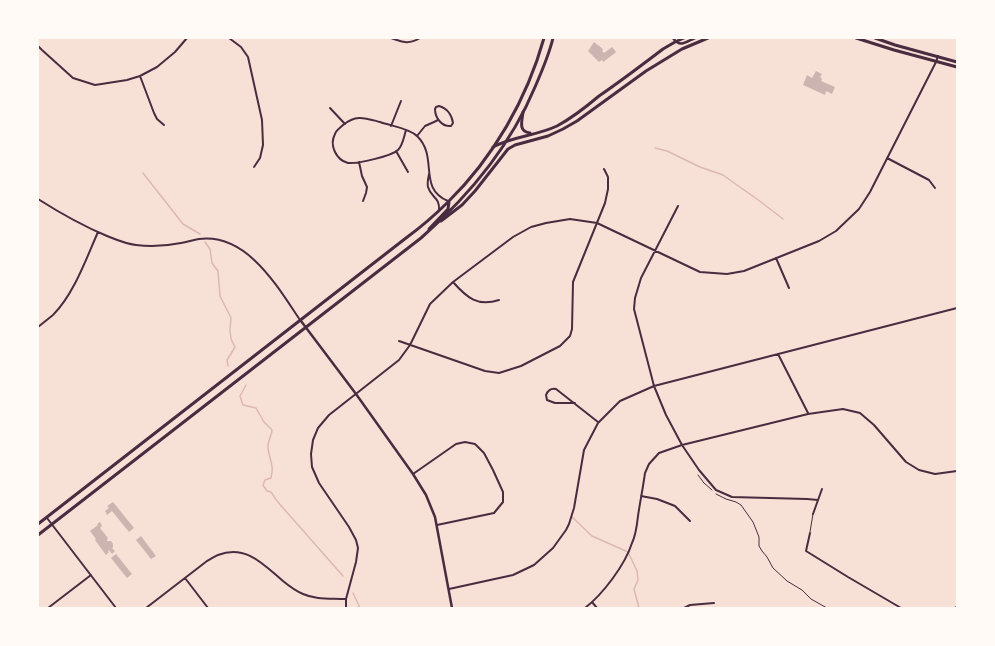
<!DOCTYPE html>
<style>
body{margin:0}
#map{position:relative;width:995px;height:646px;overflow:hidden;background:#f7e1d7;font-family:"PT Sans",sans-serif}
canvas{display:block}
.frame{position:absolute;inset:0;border:39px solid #fffaf5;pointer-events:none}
</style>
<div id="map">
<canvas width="995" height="646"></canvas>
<div class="frame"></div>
</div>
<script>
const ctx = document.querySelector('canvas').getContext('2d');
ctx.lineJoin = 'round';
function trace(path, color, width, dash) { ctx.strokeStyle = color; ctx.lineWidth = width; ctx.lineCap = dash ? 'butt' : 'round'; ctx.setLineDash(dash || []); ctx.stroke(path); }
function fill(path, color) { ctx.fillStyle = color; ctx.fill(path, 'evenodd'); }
trace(new Path2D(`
 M655,148L667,151L700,167L723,175L761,202L783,219
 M143,173L183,224L200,234
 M205,242L210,249L212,263L218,271L220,296L231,318L230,330L231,339L235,347L227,360L228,366
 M246,385L240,396L243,405L256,408L264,422L272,430C272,435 268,440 268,446C268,458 275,464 271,478L265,480L263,485L267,491L271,492L277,501L343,576
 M572,517L592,536L628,552L637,571L638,580L634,589L639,608
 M353,593L360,608`), '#dcb8b0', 1.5);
fill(new Path2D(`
 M594,42L603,49L602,51L604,53L612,47L616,52L615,53L603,62L602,60L599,62L588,51Z
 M816,71L822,74L820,77L822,79L821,81L835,87L832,94L826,91L825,95L803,85L807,75L812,78Z
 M113,502L134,528L129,532L112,511L107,515L105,511L109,508L107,506Z
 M100,522L102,526L100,528L108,538L107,540V541H111L113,544V547L112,548L115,551L112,554L109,550L108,551L109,552L106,555L95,540L96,539L90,531L98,525L97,524Z
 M141,536L156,556L151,559L136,540Z
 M116,554L132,574L127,578L111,558Z`), '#ccb4b1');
trace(new Path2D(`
 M698,475L704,483L712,490
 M716,494L726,499L736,502L741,505L753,522L759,537V546L762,551L767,557L773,568L787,581L802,590L811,599L827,608`), '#4a2c40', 1);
trace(new Path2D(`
 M810,532L813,514`), '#4a2c40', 1);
trace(new Path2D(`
 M229,38L241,47L248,57L262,120L263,145L260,158L254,167
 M391,38C403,42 408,45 420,38
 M38,46L42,50L73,78L95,85L127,80L140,76L157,67L175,52L187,38
 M140,76L154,113L157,119L164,125
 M439,106C447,108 452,115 453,123L451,126C442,127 435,118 435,109L436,107Z
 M330,108L345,124
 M391,126L401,101
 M406,130C404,136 403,145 398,150C392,156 357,164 348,163C336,160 329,145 335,134C336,130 340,128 343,125C356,114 365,118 380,122C391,126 409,128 417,136C439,157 417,188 448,201
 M417,136L425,126L434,122L438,120
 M396,151L408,172
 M887,158L929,180L935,188
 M359,162L362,176L367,187L366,193L363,201
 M429,174C428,179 427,183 428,187C431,198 440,197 439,210
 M38,199C60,213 83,226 107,236C117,240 126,244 136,245C151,247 166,246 181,243C187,242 193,240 199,239C247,233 277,286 300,320
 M678,206L641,278L635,298L634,309L654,386L666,415L682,445L699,470L716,490L732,497L807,499L818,500
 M776,258L789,288
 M453,282C467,298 478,307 499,300
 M38,327C43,323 48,319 53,315C74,294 86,259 98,232
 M399,341L485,371L499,373L521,366L560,346L570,336L572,329L573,282L605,203L608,189V177L604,169
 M778,354L808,413
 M575,403H555L547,400L546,395C548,390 551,388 556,389L598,422
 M413,474L456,444L465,442L475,444L484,453L493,470L503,492V502L494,513L437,525
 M641,496L657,499L675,506L690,521
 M813,514L822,489
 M47,518L116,608
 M810,533L806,551L848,577L901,608
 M185,578L208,608
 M449,589L513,575L534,565L553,548L566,530L569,524L574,508L584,450L598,423L620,401L654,386L957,308
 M592,602L597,608
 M48,608L91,575
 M146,608L207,561C211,559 215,556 218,555C246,544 264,565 283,581C289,586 296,591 303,594C316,600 332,598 346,599
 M346,608V599L356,562L358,548L356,540L349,527L319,483L312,467L311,454L313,440L318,428L329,415L399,360L410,345L430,304L453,282L513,237L531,227L546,223L570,219L597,223L700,272L727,274L744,271L819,241L836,231L859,209L870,192L936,62L938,56
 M585,608C603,594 625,565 632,543C636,535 637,525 638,516C640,502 643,488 645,473L649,464L659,453L682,445L808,414L843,409L860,413L874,425L906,462L919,470L935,474L957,471
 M684,608L690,605L714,603
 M955,608L957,607`), '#4a2c40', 2);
trace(new Path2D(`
 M673,38C680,48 686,42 695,38
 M301,321L356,394L413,474L426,495L435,517L452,608`), '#4a2c40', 2.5);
trace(new Path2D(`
 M856,38L894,50L957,67
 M875,38L895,45L957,62
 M523,112C522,122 518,131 530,133
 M493,147C513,136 536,136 557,126C572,118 586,107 599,96C621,81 642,65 663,49L675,42L684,38
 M441,221L462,205L475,191L508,149L515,145L548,136L563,129L577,121L646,71L682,49L708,38`), '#4a2c40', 3);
trace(new Path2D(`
 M429,229L448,209L449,202
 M38,524L406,238C421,227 435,215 448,202C493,158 527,99 544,38
 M38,535L421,238C470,195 510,147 535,87C542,71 549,55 553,38`), '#4a2c40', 3);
</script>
